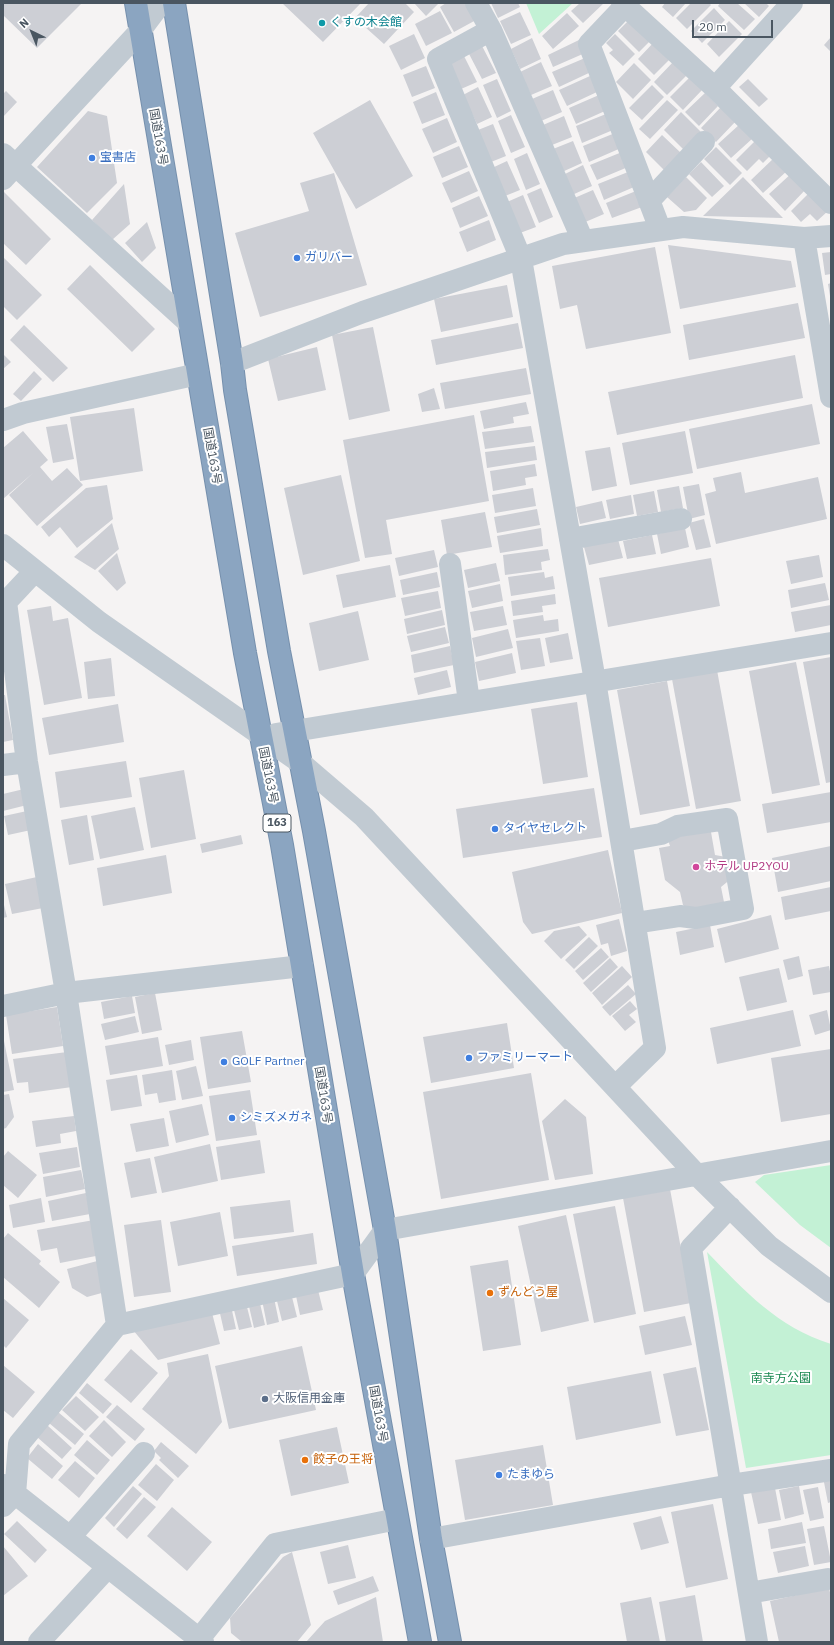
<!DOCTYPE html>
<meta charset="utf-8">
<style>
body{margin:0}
#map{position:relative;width:834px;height:1645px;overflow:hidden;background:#f5f3f3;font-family:"IBM Plex Sans",sans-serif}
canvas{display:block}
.frame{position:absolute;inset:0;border:4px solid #4a5661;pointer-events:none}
.north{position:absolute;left:12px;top:12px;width:40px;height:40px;-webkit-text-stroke:3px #fff;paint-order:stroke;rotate:317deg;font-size:11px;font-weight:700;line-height:16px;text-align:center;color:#4a5661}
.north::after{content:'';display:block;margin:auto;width:14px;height:18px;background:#4a5661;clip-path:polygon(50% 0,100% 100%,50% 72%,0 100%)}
.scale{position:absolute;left:692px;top:20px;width:81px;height:18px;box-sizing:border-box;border:2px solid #4a5661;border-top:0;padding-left:5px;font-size:12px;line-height:14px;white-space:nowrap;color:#4a5661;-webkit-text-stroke:3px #fff;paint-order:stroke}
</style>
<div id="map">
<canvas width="834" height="1645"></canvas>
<div class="frame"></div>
<div class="north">N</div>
<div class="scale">20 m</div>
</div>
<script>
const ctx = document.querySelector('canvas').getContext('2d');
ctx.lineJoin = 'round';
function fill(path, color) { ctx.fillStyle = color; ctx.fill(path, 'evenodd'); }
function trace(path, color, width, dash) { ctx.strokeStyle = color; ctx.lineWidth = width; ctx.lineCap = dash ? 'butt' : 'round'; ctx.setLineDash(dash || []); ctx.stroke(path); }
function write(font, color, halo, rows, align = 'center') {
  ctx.font = font + ' "IBM Plex Sans","Noto Sans JP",sans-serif'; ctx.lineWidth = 4; ctx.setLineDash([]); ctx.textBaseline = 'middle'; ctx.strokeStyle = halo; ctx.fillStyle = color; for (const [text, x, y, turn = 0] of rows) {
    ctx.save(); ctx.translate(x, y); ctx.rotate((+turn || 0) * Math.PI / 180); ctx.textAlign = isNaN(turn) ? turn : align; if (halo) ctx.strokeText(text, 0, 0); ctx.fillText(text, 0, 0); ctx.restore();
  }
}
fill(new Path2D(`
 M526,3H573L539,34Z
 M831,1165V1248L800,1225L755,1182L764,1175Z
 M707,1252C745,1291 777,1327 831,1344V1455L746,1468Z`), '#c3f1d5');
fill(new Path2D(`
 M3,3H82L37,48L3,15Z
 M282,3H361L323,42Z
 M369,3H405L414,12L384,44L355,18Z
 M414,3H439L426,16Z
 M446,3H466L476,20L454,32L440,7Z
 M491,3H518L520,7L498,18Z
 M580,3H604L583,23L571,11Z
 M665,3H686L673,17L662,7Z
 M691,3H709L711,5L687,29L676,18Z
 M720,3H737L755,19L744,30L718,6Z
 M744,3H766L769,6L759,17Z
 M714,8L725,20L702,43L691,31Z
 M440,11L452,33L426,46L415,24Z
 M520,12L531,35L511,44L500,21Z
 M567,13L579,26L553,49L542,36Z
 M629,20L651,40L639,52L618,31Z
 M729,21L742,34L719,57L707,44Z
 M414,34L425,58L401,70L389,46Z
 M615,34L635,54L623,66L609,53L613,50L606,43Z
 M831,37V52L824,45Z
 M532,38L541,59L520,69L511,49Z
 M579,40L585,53L553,67L548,55Z
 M654,42L671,58L654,75L638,59Z
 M481,44L496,73L482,79L467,50Z
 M463,54L477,82L461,89L447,61Z
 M585,58L591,72L559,87L552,72Z
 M674,61L688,74L667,95L654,82Z
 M541,62L552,86L531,95L520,72Z
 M634,63L651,80L633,99L616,82Z
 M426,66L435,88L412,97L403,75Z
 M590,76L597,92L567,106L559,90Z
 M689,78L702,90L683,110L670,97Z
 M497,79L511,111L497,118L483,85Z
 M748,79L768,99L759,107L739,87Z
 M652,85L664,97L642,120L629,108Z
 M478,87L492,117L477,124L463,95Z
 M553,90L562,112L541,121L532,99Z
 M6,91L17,102L3,117V94Z
 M436,92L445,115L422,124L413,102Z
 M705,93L718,106L699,126L685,112Z
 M599,95L605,111L576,124L569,108Z
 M370,100L413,176L356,209L313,133Z
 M667,100L678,110L650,139L639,129Z
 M721,107L736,121L716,142L701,128Z
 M88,111L107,116L117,183L87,213L37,167Z
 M681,112L702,133L685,151L664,130Z
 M606,114L613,130L582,143L576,126Z
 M511,115L525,147L511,153L498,121Z
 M564,116L572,137L552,145L543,125Z
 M447,118L457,142L433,153L422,129Z
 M493,124L506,156L491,162L478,130Z
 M740,124L753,138L731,158L718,144Z
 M615,133L621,148L589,162L583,146Z
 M662,135L681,153L664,170L646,152Z
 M756,140L771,155L763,163L759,159L747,171L736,160Z
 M573,141L582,163L562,172L553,149Z
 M459,146L468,167L442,178L433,157Z
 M716,147L742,173L730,185L704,159Z
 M622,152L628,167L597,180L590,165Z
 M527,153L540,184L526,190L514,159Z
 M775,157L788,170L763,193L751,180Z
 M507,161L520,190L505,196L492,168Z
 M701,162L724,186L712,197L689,174Z
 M583,165L592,186L572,195L563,175Z
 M469,171L478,191L451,203L442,183Z
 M628,172L634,187L604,200L598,184Z
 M793,172L808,187L785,211L769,194Z
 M334,173L367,285L260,317L235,233L309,211L300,183Z
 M686,177L707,198L696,210L684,212L667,197Z
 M743,177L783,218L703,216Z
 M124,184L130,224L112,240L92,220Z
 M541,188L553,217L539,223L527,194Z
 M593,190L604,214L583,223L572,199Z
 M636,191L642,207L612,218L606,203Z
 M4,192L51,239L26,265L3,243Z
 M810,192L828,211L817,221L810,214L801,222L791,211Z
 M523,195L536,227L520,233L507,202Z
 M479,196L488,216L460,228L452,208Z
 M489,220L496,240L467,252L459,232Z
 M147,222L156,248L142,262L125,243Z
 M668,245L791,261L796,287L680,309Z
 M655,247L671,333L586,349L577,305L560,309L552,266Z
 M831,252V274L825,275L822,253Z
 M3,257L42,295L17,320L3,306Z
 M90,265L155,329L132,352L67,289Z
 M831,283V296H830L828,284Z
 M507,285L513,317L441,332L434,299Z
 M798,303L805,338L689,360L683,325Z
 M518,323L523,348L436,365L431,340Z
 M24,325L68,368L53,382L10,340Z
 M373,327L390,411L349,420L332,335Z
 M317,347L326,390L278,401L268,359Z
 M3,354L11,362L3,369Z
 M795,355L803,398L617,435L608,392Z
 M526,368L531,394L445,409L440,383Z
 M34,371L42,379L21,401L13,394Z
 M434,388L440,409L422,412L418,394Z
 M526,402L529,414L513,417L514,423L484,429L480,411Z
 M812,404L820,444L697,469L689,429Z
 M134,408L143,471L80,481L70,417Z
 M474,415L489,501L386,520L392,554L365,558L343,440Z
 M67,424L74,459L53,463L46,427Z
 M531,426L534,442L485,449L482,432Z
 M23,431L48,460L40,467L52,481L67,468L83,485L37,526L9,495L33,473L3,499V448Z
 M685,431L693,473L630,485L622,443Z
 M535,446L537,460L487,468L485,452Z
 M610,447L617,486L592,491L585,451Z
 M535,464L537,476L525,478L526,485L493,491L490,471Z
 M741,472L745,493L818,477L827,519L716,544L705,494L716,491L713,478Z
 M341,475L360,561L303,575L284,488Z
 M699,484L705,515L689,519L683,487Z
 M107,485L113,519L77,548L60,527L49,537L41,527L86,488Z
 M679,486L683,508L661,512L657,490Z
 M533,488L536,506L495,513L492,495Z
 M654,491L658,512L637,516L633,495Z
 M631,495L634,514L610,519L606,500Z
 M602,501L606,518L580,524L576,507Z
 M537,509L540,525L497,533L494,517Z
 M485,512L492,547L447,555L441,520Z
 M704,519L711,547L696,550L689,523Z
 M112,523L119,549L95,570L74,557Z
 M541,528L543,546L500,553L497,536Z
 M685,528L689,547L661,554L657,534Z
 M652,535L656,554L627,559L623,541Z
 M618,539L623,558L589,565L584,547Z
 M548,549L550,560L541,562L542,570L505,575L503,555Z
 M434,550L438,567L399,576L395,558Z
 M117,553L126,583L117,591L98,571Z
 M819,555L823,577L791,584L786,561Z
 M711,558L720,606L608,627L599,578Z
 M496,563L500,581L468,588L464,570Z
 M390,565L396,597L343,608L336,575Z
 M437,572L440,587L403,595L400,580Z
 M544,572L545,578L553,576L555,589L511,596L508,577Z
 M825,583L829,600L791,608L788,590Z
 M500,584L503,601L472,608L468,591Z
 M438,591L441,608L405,616L401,598Z
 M555,594L556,604L542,606L543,612L513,616L511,601Z
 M831,605V625L795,632L791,612Z
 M51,606L53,621L68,618L82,698L44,705L27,610Z
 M503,606L507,625L474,631L470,612Z
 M442,610L445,625L407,634L404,619Z
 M358,611L369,660L319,671L309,623Z
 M543,615L544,621L558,619L559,631L516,638L513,620Z
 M445,627L449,643L411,652L407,636Z
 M508,629L513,648L476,657L472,638Z
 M568,633L573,659L550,663L545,638Z
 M540,638L545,666L521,670L516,641Z
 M450,646L454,665L414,673L411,655Z
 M512,653L516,673L479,681L475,662Z
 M831,657V782L826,783L803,662Z
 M111,658L115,696L88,699L84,662Z
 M796,662L820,785L772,794L749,671Z
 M447,670L451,687L418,695L414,678Z
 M717,670L741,801L696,809L672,679Z
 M667,681L690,806L640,815L617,690Z
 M3,695H5L13,740L3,742Z
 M577,702L588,777L543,784L531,709Z
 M118,704L124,742L49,755L42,718Z
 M126,761L132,797L60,808L55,772Z
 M184,770L196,839L151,848L139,778Z
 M594,788L602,837L463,858L456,809Z
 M24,789L27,805L3,811V794Z
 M831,792V822L767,833L762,804Z
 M135,807L144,850L100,859L91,816Z
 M27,811L31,830L8,835L4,816Z
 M87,815L94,860L69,865L61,820Z
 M701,825L711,832L715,855L726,857L732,878L721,887L724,902L696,915L683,905L680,892L665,880L659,848L670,846L668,840Z
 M241,835L243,844L202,853L200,844Z
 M831,846V881L778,892L772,858Z
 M608,850L622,913L532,934L523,922L512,872Z
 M166,855L172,893L103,906L97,868Z
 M37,877L43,908L12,914L5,884Z
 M831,887V911L785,920L781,897Z
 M3,901L7,917L3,918Z
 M771,915L779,949L725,963L717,929Z
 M619,919L627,951L611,956L608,943L601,945L596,925Z
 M710,925L714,947L680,955L676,932Z
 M579,926L587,935L561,959L544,941L554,931Z
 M589,937L598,946L574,969L565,960Z
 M601,948L609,957L583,980L575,971Z
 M799,956L803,976L788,980L783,960Z
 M610,958L618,967L591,992L583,983Z
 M622,966L632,977L602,1005L592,993Z
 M829,966L831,977V992L813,995L808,970Z
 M779,968L787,1002L747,1011L739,977Z
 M628,985L636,994L610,1016L602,1007Z
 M155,993L162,1030L142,1034L135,997Z
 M132,996L135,1013L104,1019L101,1002Z
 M630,1001L637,1009L629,1015L636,1022L625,1031L612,1016Z
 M57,1007L63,1046L12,1054L6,1015Z
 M793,1010L801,1046L717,1064L710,1028Z
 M827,1010L831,1030L815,1035L809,1015Z
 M135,1016L139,1032L105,1040L101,1024Z
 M507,1023L514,1068L431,1083L423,1037Z
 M242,1031L251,1082L208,1089L200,1037Z
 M3,1036L14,1090L3,1092Z
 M158,1037L163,1066L110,1075L105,1046Z
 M191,1040L194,1060L169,1065L165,1045Z
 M831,1049V1114L781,1122L771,1058Z
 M67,1052L72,1087L29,1093L28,1082L17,1083L13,1059Z
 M196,1066L203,1096L182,1100L176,1071Z
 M172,1070L176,1100L159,1103L157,1093L145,1095L142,1075Z
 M531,1073L549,1180L441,1199L423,1092Z
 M137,1075L142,1106L111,1111L106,1080Z
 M250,1090L257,1135L216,1141L209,1096Z
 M9,1094L14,1117L6,1128L3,1129V1095Z
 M565,1099L586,1117L593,1174L555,1180L542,1121Z
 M202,1104L209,1135L176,1143L169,1111Z
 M74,1116L76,1131L60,1134L61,1143L36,1147L32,1121Z
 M164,1118L169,1146L136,1152L130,1124Z
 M260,1140L265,1173L221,1180L216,1147Z
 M210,1144L218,1181L162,1193L154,1157Z
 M77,1147L80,1167L43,1174L39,1153Z
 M8,1151L37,1175L18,1198L3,1185V1157Z
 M150,1158L157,1193L131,1198L124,1163Z
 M81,1170L85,1189L46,1197L43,1177Z
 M670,1189L691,1303L644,1312L623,1198Z
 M86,1193L90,1214L52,1221L48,1201Z
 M41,1198L45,1222L13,1228L9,1205Z
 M290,1200L294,1232L234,1239L230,1207Z
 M615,1206L636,1314L594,1323L573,1214Z
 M220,1212L228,1256L178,1266L170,1222Z
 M566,1215L589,1321L541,1332L518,1226Z
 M94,1220L101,1255L60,1263L57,1248L41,1251L37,1230Z
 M161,1220L171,1292L134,1297L124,1225Z
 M8,1233L41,1261L39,1264L60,1282L39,1308L3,1277V1239Z
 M313,1233L317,1264L237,1276L232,1246Z
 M101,1260L109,1291L87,1297L72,1288L67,1269Z
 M508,1260L521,1345L483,1351L470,1266Z
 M317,1286L323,1310L300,1315L295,1291Z
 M291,1293L297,1317L282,1321L276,1297Z
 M3,1298L29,1320L6,1348L3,1345Z
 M274,1298L279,1322L267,1325L262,1300Z
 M259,1299L265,1325L254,1328L248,1302Z
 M246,1303L252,1327L239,1330L233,1306Z
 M231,1306L236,1329L224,1331L219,1309Z
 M211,1309L220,1344L158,1360L133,1330Z
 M685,1316L692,1345L645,1355L639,1326Z
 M302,1346L316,1410L229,1429L215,1366Z
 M131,1349L158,1373L131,1403L104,1380Z
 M208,1354L222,1422L196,1454L142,1409L169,1376L167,1363Z
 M3,1365L35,1392L13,1418L3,1410Z
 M696,1367L709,1430L676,1436L663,1374Z
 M651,1371L661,1423L576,1440L567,1387Z
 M87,1383L112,1404L103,1414L79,1393Z
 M76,1396L99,1417L85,1431L62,1410Z
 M117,1405L145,1429L135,1441L106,1417Z
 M58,1412L84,1434L75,1445L49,1423Z
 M104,1420L126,1442L112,1457L89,1436Z
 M47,1425L72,1448L62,1459L37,1437Z
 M337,1427L349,1483L291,1496L279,1440Z
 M87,1440L110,1460L97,1475L74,1455Z
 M161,1442L189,1466L178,1478L159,1460L161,1458L154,1451Z
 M38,1444L63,1466L52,1479L27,1458Z
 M543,1445L553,1505L465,1520L455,1460Z
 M75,1461L95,1478L79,1498L58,1480Z
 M156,1464L174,1480L157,1501L138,1485Z
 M831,1475V1502L828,1503L823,1477Z
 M133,1486L142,1494L114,1527L105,1518Z
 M799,1486L804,1514L785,1519L779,1490Z
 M818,1487L824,1518L810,1521L803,1490Z
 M775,1488L781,1520L758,1524L751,1492Z
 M144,1497L156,1507L127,1539L116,1529Z
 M713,1504L728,1579L686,1588L671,1512Z
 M172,1507L212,1542L187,1571L147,1536Z
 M661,1516L669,1543L641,1550L633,1523Z
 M17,1521L47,1550L35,1563L4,1534Z
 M802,1522L806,1543L771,1549L768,1529Z
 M824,1526L831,1562L814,1565L807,1529Z
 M348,1545L356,1578L328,1584L320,1552Z
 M3,1546L28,1576L3,1596Z
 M805,1546L809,1566L778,1573L773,1552Z
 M292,1552L311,1625L297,1642H242L231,1633L230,1618L283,1557Z
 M373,1576L379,1591L338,1605L333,1591Z
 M829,1588L831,1597V1642H779L770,1601Z
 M695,1595L703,1642H666L659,1602Z
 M376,1597L383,1642H306L325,1621Z
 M651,1597L660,1642H627L620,1603Z`), '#cdcfd5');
const highway = new Path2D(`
 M136,3L245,653L282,845L353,1274L420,1642
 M174,3L232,363L235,390L279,651L314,831L385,1230L431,1539L450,1642`);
trace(highway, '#7690ad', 24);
trace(new Path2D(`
 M476,3L491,30L583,241
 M622,3L715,88L831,203
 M625,6L589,44L660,229
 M491,30L438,59L521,259L595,681L655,1048L616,1086
 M715,88L792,3
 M3,154L189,323
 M3,179L140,31L161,3
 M649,201L704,142
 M804,238L831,397
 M232,363L363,312L563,244L683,227L804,238L831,236
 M3,420L23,413L198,374
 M570,539L681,519
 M3,545L99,622L301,763L364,817L696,1174L769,1246L831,1292
 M450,564L469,702
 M35,571L6,602L27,762L66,993L117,1325
 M276,734L831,643
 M3,765L27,762
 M622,841L661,834L678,826L727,819L743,909L696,918L680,916L635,923
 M3,1006L66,993L302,966
 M730,1207L691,1248L757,1642
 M4,1485L203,1642
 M3,1506L15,1494L19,1444L117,1325L353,1274L385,1230L831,1151
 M70,1537L144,1453
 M431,1539L731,1485L831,1470
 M749,1593L828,1579
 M199,1639L275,1544L397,1519
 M39,1642L108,1567`), '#c1cad2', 22);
trace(highway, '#8ba5c1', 22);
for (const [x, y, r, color] of [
 [322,23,4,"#0f9aa8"],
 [92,158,4,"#3f7fe0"],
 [297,258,4,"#3f7fe0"],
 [495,829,4,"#3f7fe0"],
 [696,867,4,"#d1479c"],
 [469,1058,4,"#3f7fe0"],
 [224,1062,4,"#3f7fe0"],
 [232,1118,4,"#3f7fe0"],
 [490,1293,4,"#e8710a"],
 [265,1399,4,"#5c6f8a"],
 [305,1460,4,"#e8710a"],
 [499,1475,4,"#3f7fe0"]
]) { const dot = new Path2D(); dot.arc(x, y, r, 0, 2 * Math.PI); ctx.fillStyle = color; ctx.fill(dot); trace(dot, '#fff', 1.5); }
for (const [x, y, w] of [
 [277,823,28]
]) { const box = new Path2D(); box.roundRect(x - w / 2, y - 9, w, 18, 3); ctx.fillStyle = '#fff'; ctx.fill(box); trace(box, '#4a5661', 1); }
write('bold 11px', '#4a5661', null, [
 ["163",277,823]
]);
write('12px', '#0d838f', '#fff', [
 ["くすの木会館",330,23]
], 'left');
write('12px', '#4a5661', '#fff', [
 ["国道163号",158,137,80],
 ["国道163号",212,456,80],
 ["国道163号",268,775,79],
 ["国道163号",323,1095,81],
 ["国道163号",378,1414,80]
]);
write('12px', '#366cbe', '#fff', [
 ["宝書店",100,158],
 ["ガリバー",305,258],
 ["タイヤセレクト",503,829],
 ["ファミリーマート",477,1058],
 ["GOLF Partner",232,1062],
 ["シミズメガネ",240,1118],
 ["たまゆら",507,1475]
], 'left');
write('12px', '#b23c85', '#fff', [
 ["ホテル UP2YOU",704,867]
], 'left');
write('12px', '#c56008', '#fff', [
 ["ずんどう屋",498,1293],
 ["餃子の王将",313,1460]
], 'left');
write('12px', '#17864f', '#fff', [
 ["南寺方公園",781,1379]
]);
write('12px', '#4e5e75', '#fff', [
 ["大阪信用金庫",273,1399]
], 'left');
</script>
